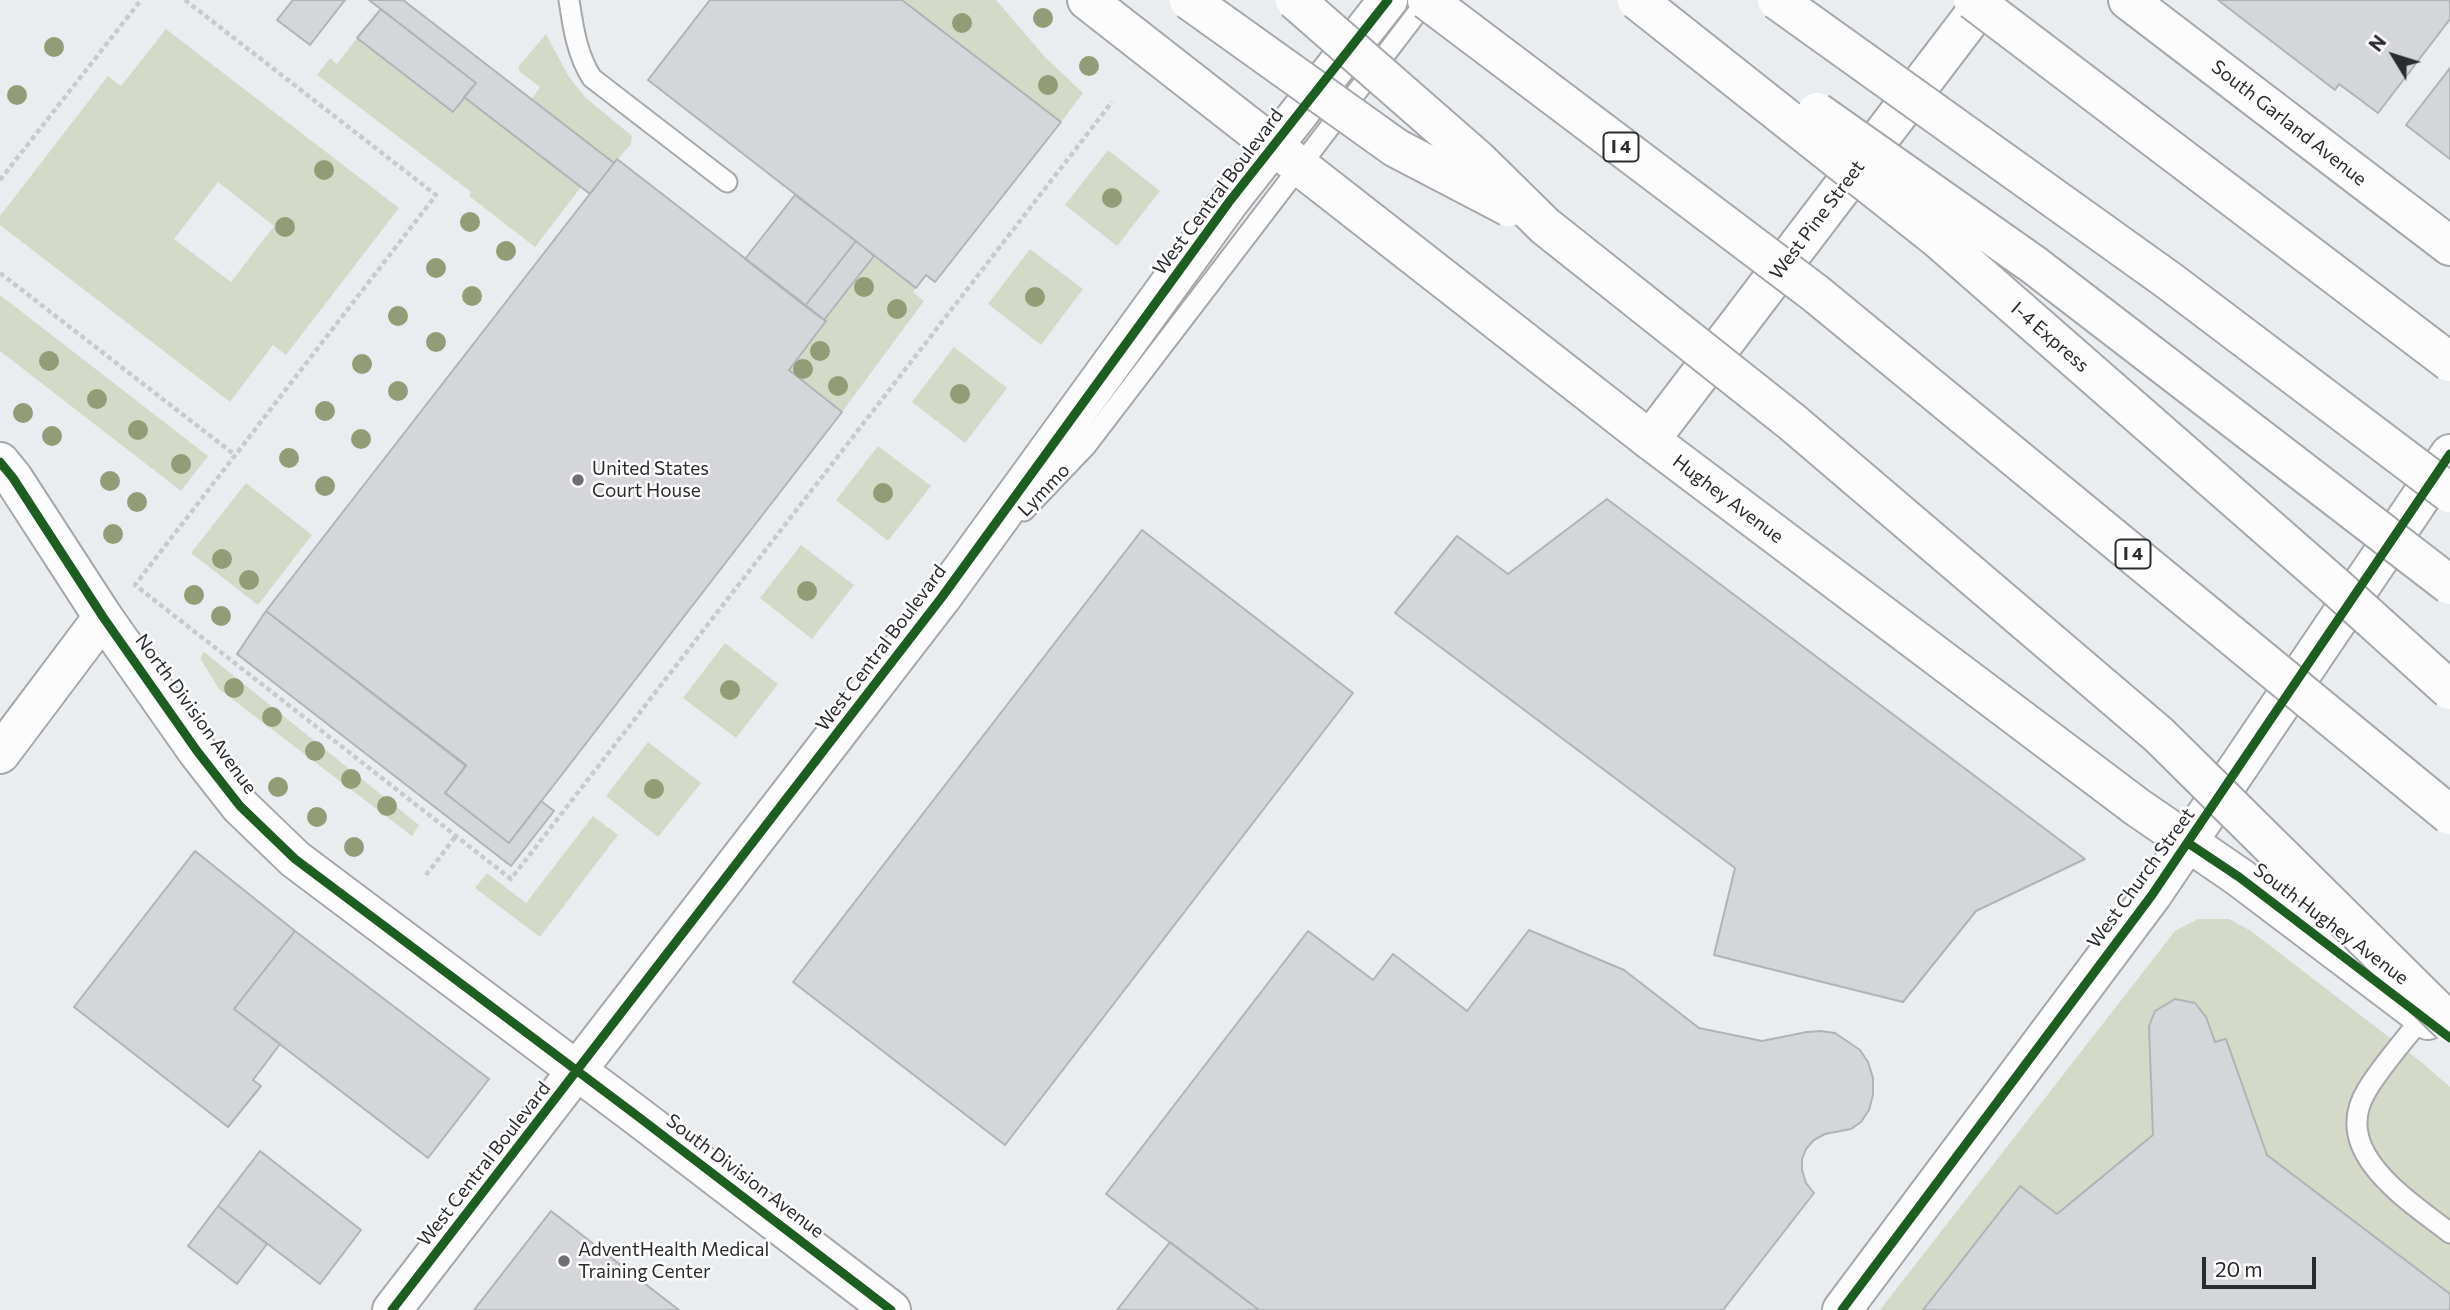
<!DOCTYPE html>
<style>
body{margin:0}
#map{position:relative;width:2450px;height:1310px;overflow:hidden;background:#eaedf0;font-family:Commissioner,sans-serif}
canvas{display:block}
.north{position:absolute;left:2359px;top:21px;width:70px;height:70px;-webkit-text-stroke:5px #fff;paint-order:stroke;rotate:308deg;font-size:19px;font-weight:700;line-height:28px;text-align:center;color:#292b2e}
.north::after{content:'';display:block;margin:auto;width:24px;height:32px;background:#292b2e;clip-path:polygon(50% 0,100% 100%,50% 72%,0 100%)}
.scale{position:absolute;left:2202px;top:1257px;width:114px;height:32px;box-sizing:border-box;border:4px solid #292b2e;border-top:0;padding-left:9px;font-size:21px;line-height:24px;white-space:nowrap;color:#292b2e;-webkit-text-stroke:5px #fff;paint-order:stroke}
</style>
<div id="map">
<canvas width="2450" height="1310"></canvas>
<div class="north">N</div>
<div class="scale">20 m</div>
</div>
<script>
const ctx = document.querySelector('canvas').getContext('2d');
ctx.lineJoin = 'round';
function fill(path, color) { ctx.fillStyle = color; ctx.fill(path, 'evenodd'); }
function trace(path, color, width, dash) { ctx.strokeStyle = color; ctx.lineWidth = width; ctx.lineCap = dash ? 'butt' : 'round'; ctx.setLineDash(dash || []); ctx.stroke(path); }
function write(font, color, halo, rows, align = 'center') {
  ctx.font = font + ' Commissioner,sans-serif'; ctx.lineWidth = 5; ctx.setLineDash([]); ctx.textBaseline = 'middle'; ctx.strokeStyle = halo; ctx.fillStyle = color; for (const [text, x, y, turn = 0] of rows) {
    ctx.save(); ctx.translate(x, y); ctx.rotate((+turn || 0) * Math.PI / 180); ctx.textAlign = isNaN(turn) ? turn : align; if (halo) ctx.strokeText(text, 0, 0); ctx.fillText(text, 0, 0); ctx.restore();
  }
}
fill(new Path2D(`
 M902,0H996L1045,57L1083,93L1061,122Z
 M166,29L399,208L286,355L273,345L230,402L0,225V216L108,76L121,86ZM218,182L274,226L231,282L174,239Z
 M546,34L569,77L585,97L632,136L631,144L614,163L532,99L540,87L519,71V66Z
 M357,38L453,112L464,97L581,187L535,247L469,196L471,192L317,75L330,58L337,64Z
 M1108,150L1160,191L1117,246L1065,205Z
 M1030,249L1083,289L1041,345L988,304Z
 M874,256L916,288L913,292L924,301L842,412L789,370L826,322L824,320Z
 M0,295L208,456L181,491L0,351Z
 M954,347L1007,388L965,443L912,402Z
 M878,446L931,486L888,541L836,500Z
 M246,483L312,535L258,605L191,553Z
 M801,545L854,585L812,639L760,598Z
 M725,643L778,684L736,738L683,698Z
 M204,652L419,825L412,836L219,689L200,658Z
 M648,742L701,783L658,837L606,796Z
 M593,816L618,835L540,937L475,888L487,873L526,903Z
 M2198,919H2229L2251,931L2420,1061L2450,1087V1310H1880L2175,931Z`), '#d4dac7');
const building = new Path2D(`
 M293,0H345L310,45L277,20Z
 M369,0H403L614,163L590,194L464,97L476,83Z
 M710,0H902L1061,122L935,282L926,275L916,288L648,80Z
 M2218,0H2450V19L2378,113L2339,84L2335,90Z
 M381,9L476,83L453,112L357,38Z
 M2450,68V159L2406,125Z
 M617,159L826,321L789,370L842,412L509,843L445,793L466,765L266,611Z
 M795,195L856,241L805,306L745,259Z
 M856,241L874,256L824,320L805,306Z
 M1607,499L2085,859L1976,911L1903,1002L1714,955L1735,868L1395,613L1457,536L1508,574Z
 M1142,530L1353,693L1005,1145L793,982Z
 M266,611L466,766L445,793L509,843L541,801L554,811L511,866L237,654Z
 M195,851L295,931L234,1009L280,1044L253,1080L261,1086L228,1127L74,1007Z
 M1529,930L1624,970L1699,1028L1762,1041L1807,1032L1821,1031L1835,1033L1860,1050L1868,1062L1873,1078V1095L1869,1110L1861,1122L1851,1129L1825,1134L1814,1140L1806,1149L1802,1159V1170L1806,1183L1814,1193L1723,1310H1259L1106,1194L1308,931L1373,980L1393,954L1467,1011Z
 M295,931L489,1079L428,1158L234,1009Z
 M2175,999L2195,1003L2206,1017L2215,1042L2226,1039L2267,1155L2450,1294V1310H1923L2020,1186L2057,1214L2153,1135L2149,1026L2155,1011Z
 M260,1151L361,1230L320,1284L218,1206Z
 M218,1206L267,1244L237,1284L188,1246Z
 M551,1211L679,1310H474Z
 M1170,1242L1259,1310H1117Z`);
fill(building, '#d4d6d9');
trace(building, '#b1b3b6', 2);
const service = new Path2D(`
 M569,0C573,27 577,55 592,78L727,182
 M1024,511L1086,446L1427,0
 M2423,1016C2405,1040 2382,1065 2367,1090C2329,1152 2408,1200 2450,1233`);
const minor = new Path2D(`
 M1650,440L1985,0
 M0,754L103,617`);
const tertiary = new Path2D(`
 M1087,0L1650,440L2137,807L2239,877L2428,1020
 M2128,0L2450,246
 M0,462L13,478L103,617L197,751L240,806L295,859L636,1115L891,1310
 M392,1310L942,597L1229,202L1388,0
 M1842,1310L2152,895L2450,454`);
trace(service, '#a5a7aa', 23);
trace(minor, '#a5a7aa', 42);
trace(tertiary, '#a5a7aa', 42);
trace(new Path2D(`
 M185,0L436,195L135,585L511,879L1112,102
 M0,180L141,0
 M0,273L235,455
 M426,875L456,836`), '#c9cacc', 4.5, [5, 3.5]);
trace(service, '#fcfcfd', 19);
trace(minor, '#fcfcfd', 38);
trace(tertiary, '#fcfcfd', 38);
const motorwayBridge = new Path2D(`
 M1189,0L1396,148L1509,207
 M1295,0L1478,160L1545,226L1792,422L2159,735L2450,1023
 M1427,0L1815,293L2450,815
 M1637,0L1936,237L2337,588L2450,690
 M1777,0L2168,280L2450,493
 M1973,0L2450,362
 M1817,112L2034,265L2450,585`);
trace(motorwayBridge, '#a5a7aa', 42, []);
trace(motorwayBridge, '#fcfcfd', 38);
trace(new Path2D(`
 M0,462L13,478L103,617L197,751L240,806L295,859L636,1115L891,1310
 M2188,843L2239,877L2450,1038
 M392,1310L942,597L1229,202L1388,0
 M1842,1310L2152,895L2450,454`), '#1b5e20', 9);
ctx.fillStyle = '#949c77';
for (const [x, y] of [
 [1043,18],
 [962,23],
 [54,47],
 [1089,66],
 [1048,85],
 [17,95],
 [324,170],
 [1112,198],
 [470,222],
 [285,227],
 [506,251],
 [436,268],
 [864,287],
 [472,296],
 [1035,297],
 [897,309],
 [398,316],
 [436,342],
 [820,351],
 [49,361],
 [362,364],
 [803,369],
 [838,386],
 [398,391],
 [960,394],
 [97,399],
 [325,411],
 [23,413],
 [138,430],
 [52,436],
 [361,439],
 [289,458],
 [181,464],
 [110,481],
 [325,486],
 [883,493],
 [137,502],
 [113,534],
 [222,559],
 [249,580],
 [807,591],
 [194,595],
 [221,616],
 [234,688],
 [730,690],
 [272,717],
 [315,751],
 [351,779],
 [278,787],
 [654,789],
 [387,806],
 [317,817],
 [354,847]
]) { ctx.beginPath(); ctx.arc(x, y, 10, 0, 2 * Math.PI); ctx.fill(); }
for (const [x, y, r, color] of [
 [578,480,7,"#6d6f72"],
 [564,1261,7,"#6d6f72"]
]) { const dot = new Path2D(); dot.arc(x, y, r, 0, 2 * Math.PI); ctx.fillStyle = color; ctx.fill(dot); trace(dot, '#fff', 2.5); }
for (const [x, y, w] of [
 [1621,147,35],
 [2133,554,35]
]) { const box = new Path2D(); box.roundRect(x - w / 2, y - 14.5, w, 29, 5); ctx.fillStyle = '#fff'; ctx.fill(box); trace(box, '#292b2e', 2); }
write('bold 18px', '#292b2e', null, [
 ["I 4",1621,147],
 ["I 4",2133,554]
]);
write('19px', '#292b2e', '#fff', [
 ["South Garland Avenue",2289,123,38],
 ["West Central Boulevard",1218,192,-53],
 ["West Pine Street",1817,220,-53],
 ["I-4 Express",2050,337,41],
 ["Lymmo",1044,490,-46],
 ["Hughey Avenue",1728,499,37],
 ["West Central Boulevard",881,648,-53],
 ["North Division Avenue",196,714,54],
 ["West Church Street",2141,878,-54],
 ["South Hughey Avenue",2331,924,37],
 ["West Central Boulevard",484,1164,-52],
 ["South Division Avenue",745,1176,37]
]);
write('19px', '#292b2e', '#fff', [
 ["United States",592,469],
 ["Court House",592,491],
 ["AdventHealth Medical",578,1250],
 ["Training Center",578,1272]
], 'left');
</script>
